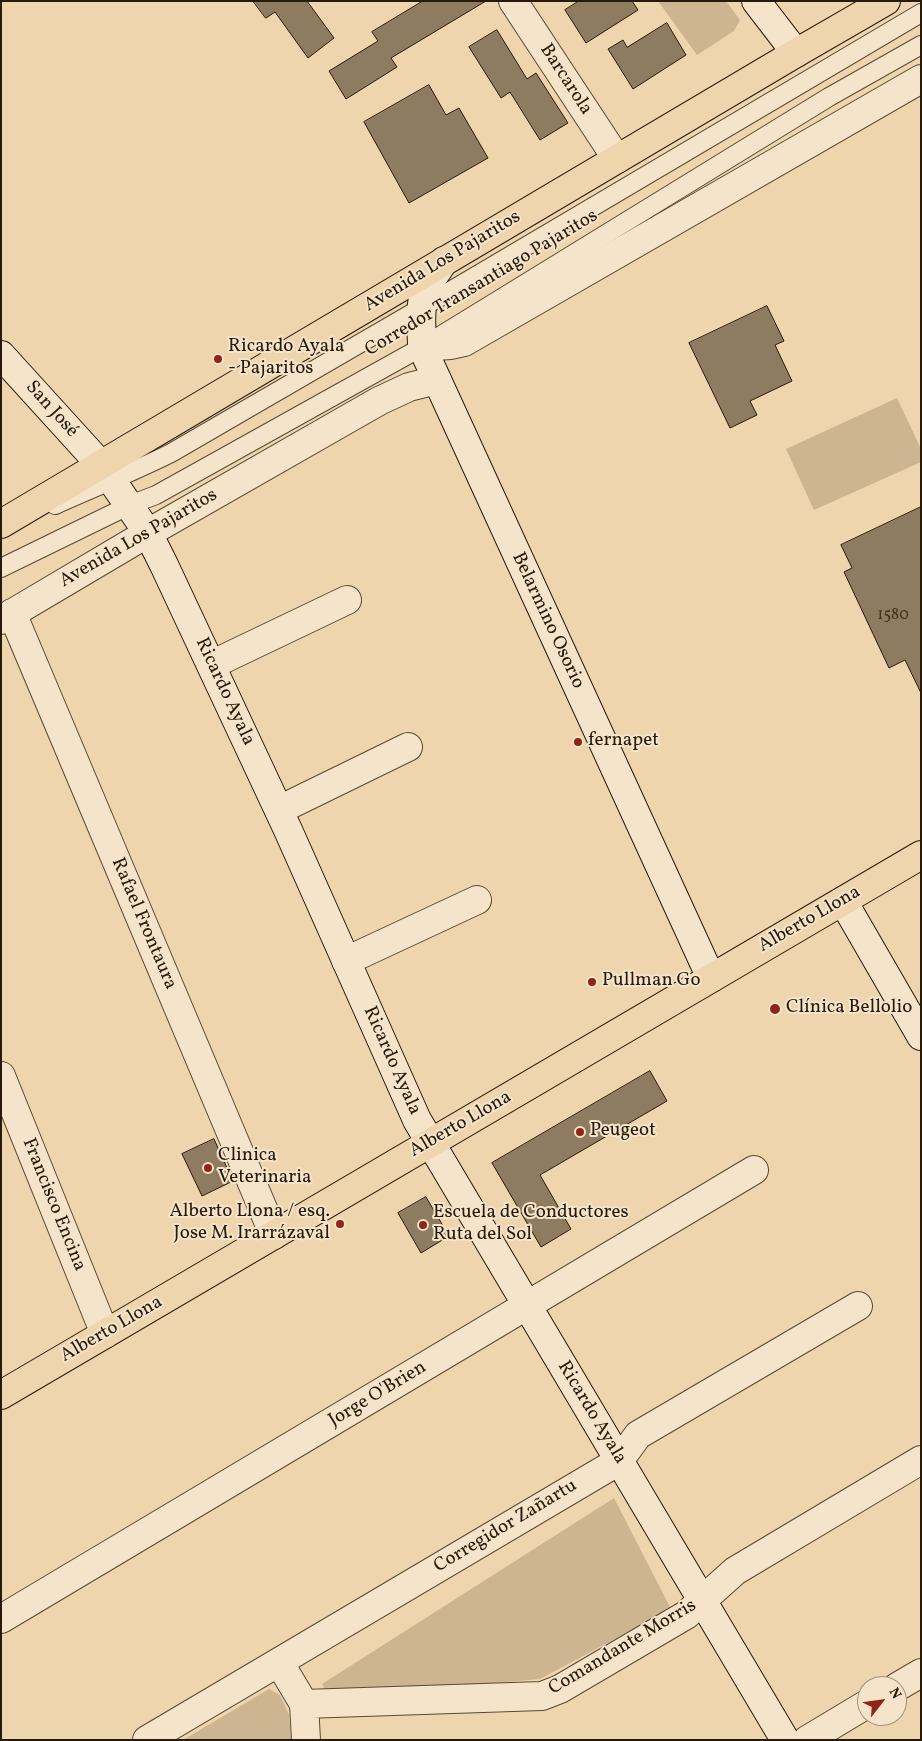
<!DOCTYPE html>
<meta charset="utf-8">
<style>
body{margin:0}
#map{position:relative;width:922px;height:1741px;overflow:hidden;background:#efd5ad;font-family:Vollkorn,serif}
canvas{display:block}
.frame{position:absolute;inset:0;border:2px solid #261a0a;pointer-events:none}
.north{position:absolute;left:857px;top:1676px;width:50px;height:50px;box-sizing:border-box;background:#f5e4ca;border:1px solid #a2937d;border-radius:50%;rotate:60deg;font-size:14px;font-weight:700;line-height:20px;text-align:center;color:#261a0a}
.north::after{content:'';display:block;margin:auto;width:18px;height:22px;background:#8f2418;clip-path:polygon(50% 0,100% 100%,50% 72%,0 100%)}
</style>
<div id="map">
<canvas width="922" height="1741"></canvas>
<div class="frame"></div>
<div class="north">N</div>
</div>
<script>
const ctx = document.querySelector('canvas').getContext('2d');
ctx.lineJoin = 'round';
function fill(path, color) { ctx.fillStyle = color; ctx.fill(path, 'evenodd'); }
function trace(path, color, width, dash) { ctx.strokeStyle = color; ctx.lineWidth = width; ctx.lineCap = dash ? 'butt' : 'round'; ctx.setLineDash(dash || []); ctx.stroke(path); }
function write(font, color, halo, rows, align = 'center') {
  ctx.font = font + ' Vollkorn,serif'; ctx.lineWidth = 4; ctx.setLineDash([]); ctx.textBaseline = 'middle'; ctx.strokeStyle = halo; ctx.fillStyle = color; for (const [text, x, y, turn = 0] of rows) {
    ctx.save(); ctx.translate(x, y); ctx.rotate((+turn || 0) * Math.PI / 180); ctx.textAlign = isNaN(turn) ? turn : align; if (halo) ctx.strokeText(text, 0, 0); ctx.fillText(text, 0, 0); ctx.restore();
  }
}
fill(new Path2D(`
 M658,1H726L740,20L734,31L697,55Z
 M897,398L921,449V462L814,510L786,449Z
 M614,1498L671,1609L540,1679L330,1698L322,1684Z
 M269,1689L280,1695L289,1715L291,1740H183Z`), '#cdb591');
const building = new Path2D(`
 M253,1H307L334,38L308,58L275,12L266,18Z
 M423,1H486L391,58L397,67L346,99L329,71L378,41L372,32Z
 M579,1H632L638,10L586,43L565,10Z
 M667,23L686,55L633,89L608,49L623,40L627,47Z
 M497,30L527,79L536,73L568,123L540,140L510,92L501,98L469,47Z
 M429,85L446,115L459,108L488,158L409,203L364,122Z
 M767,306L784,341L775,345L792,381L750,401L757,415L730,428L689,343Z
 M921,507V693L905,660L889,668L844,572L852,568L841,545Z
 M650,1071L667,1101L540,1175L571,1229L541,1247L492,1163Z
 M214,1139L233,1181L202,1196L182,1154Z
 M426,1197L449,1236L421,1253L398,1213Z`);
fill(building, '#8f7b5f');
trace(building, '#261a0a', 1);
const lane = new Path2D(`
 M55,505C93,488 133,472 171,453L452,290L921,13
 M1,568L130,505L156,495L422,347L829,97L921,45`);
const street = new Path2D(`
 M513,1L617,159
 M422,347L450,345L464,342L921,79
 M12,613L274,1235
 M1,620L148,533L379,401L409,387L437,380
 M211,665L347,600
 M279,810L408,747
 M346,961L477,900
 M1,1076L105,1334
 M1,1619L754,1170
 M279,1662L304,1704L542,1696L560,1689L686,1615L735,1571L921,1460
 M897,1687L921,1673
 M304,1704L306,1740
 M147,1740L619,1461L638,1435L858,1306
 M807,1740L867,1704`);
const secondary = new Path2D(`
 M756,1L796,53
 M444,261C437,272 427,283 424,295C419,311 422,331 422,347L711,978
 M1,355L101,465L148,533L164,565L288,830L417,1120L785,1740
 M843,901L921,1036`);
const primary = new Path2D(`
 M1,524L796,53L886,1
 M1,1395L921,855`);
trace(lane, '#584933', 20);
trace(street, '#584933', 30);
trace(secondary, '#261a0a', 30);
trace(primary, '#261a0a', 30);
trace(lane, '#f5e4ca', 18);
trace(street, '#f5e4ca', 28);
trace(secondary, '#f5e4ca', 28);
trace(primary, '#efd5ad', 28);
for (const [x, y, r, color] of [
 [218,359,5,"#8f2418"],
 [578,742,5,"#8f2418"],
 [592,982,5,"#8f2418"],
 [775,1009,6,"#8f2418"],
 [580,1132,5,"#8f2418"],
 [208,1168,5,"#8f2418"],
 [340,1224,5,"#8f2418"],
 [423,1225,5,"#8f2418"]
]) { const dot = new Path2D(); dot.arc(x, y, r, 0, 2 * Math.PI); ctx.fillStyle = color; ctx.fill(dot); trace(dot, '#f5e4ca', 2); }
write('16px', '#40321f', null, [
 ["1580",893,616]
]);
write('19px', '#261a0a', '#f5e4ca', [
 ["Barcarola",565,80,57],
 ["Avenida Los Pajaritos",443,262,-31],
 ["Corredor Transantiago Pajaritos",482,284,-31],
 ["San José",51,410,48],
 ["Avenida Los Pajaritos",139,539,-30],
 ["Belarmino Osorio",547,621,65],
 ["Ricardo Ayala",224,692,65],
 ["Alberto Llona",810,920,-30],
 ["Rafael Frontaura",143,924,67],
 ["Ricardo Ayala",391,1061,66],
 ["Alberto Llona",461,1125,-30],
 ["Francisco Encina",53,1205,68],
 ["Alberto Llona",112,1330,-30],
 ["Jorge O'Brien",378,1395,-31],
 ["Ricardo Ayala",591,1413,59],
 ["Corregidor Zañartu",506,1527,-31],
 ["Comandante Morris",623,1648,-31]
]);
write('19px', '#261a0a', '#f5e4ca', [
 ["Ricardo Ayala",228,348],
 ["- Pajaritos",228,370],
 ["fernapet",588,742],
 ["Pullman Go",602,982],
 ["Clínica Bellolio",786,1009],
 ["Peugeot",590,1132],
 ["Clinica",218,1157],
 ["Veterinaria",218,1179],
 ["Alberto Llona / esq.",330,1213,"right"],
 ["Jose M. Irarrázaval",330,1235,"right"],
 ["Escuela de Conductores",433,1214],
 ["Ruta del Sol",433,1236]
], 'left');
</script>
